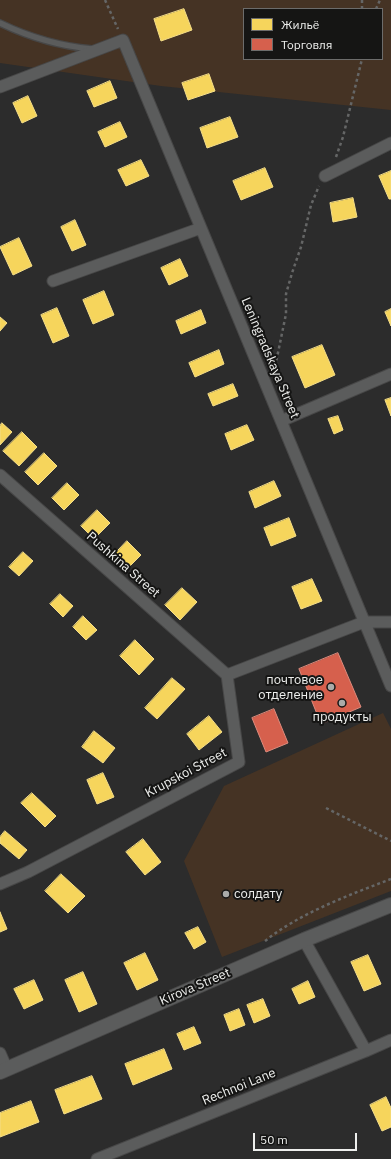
<!DOCTYPE html>
<meta charset="utf-8">
<style>
body{margin:0}
#map{position:relative;width:391px;height:1159px;overflow:hidden;background:#2c2c2c;font-family:"IBM Plex Sans",sans-serif}
canvas{display:block}
.legend{position:absolute;left:243px;top:8px;width:140px;height:52px;box-sizing:border-box;background:#151514;border:1px solid #6c6c6b;margin:0;padding:5px 7px;list-style:none;font-size:12px;color:#eeefed}
.legend li{display:flex;align-items:center;gap:8px;height:20px}
.legend b{width:20px;border:1px solid #6c6c6b}
.scale{position:absolute;left:253px;top:1133px;width:104px;height:18px;box-sizing:border-box;border:2px solid #eeefed;border-top:0;padding-left:5px;font-size:12px;line-height:14px;white-space:nowrap;color:#eeefed;-webkit-text-stroke:3px #151514;paint-order:stroke}
</style>
<div id="map">
<canvas width="391" height="1159"></canvas>
<ul class="legend">
<li><b style="height:11px;background:#f6d55c"></b>Жильё</li>
<li><b style="height:11px;background:#d6604d"></b>Торговля</li>
</ul>
<div class="scale">50 m</div>
</div>
<script>
const ctx = document.querySelector('canvas').getContext('2d');
ctx.lineJoin = 'round';
function fill(path, color) { ctx.fillStyle = color; ctx.fill(path, 'evenodd'); }
function trace(path, color, width, dash) { ctx.strokeStyle = color; ctx.lineWidth = width; ctx.lineCap = dash ? 'butt' : 'round'; ctx.setLineDash(dash || []); ctx.stroke(path); }
function write(font, color, halo, rows, align = 'center') {
  ctx.font = font + ' "IBM Plex Sans",sans-serif'; ctx.lineWidth = 4; ctx.setLineDash([]); ctx.textBaseline = 'middle'; ctx.strokeStyle = halo; ctx.fillStyle = color; for (const [text, x, y, turn = 0] of rows) {
    ctx.save(); ctx.translate(x, y); ctx.rotate((+turn || 0) * Math.PI / 180); ctx.textAlign = isNaN(turn) ? turn : align; if (halo) ctx.strokeText(text, 0, 0); ctx.fillText(text, 0, 0); ctx.restore();
  }
}
fill(new Path2D(`
 M0,0H391V110L161,86L0,63ZM244,9H382V59H244Z
 M383,713L391,729V891L222,957L184,861L224,786Z`), '#453324');
const homes = new Path2D(`
 M184,9L192,30L161,41L154,19Z
 M209,74L215,91L188,100L182,83Z
 M110,81L117,98L94,107L87,91Z
 M28,96L37,116L22,123L13,103Z
 M230,117L238,137L207,148L200,128Z
 M120,122L127,137L105,147L98,132Z
 M141,160L149,176L126,186L118,170Z
 M265,168L273,187L241,200L233,181Z
 M391,171V199H389L379,176Z
 M353,198L357,217L333,222L330,203Z
 M75,220L86,245L72,251L61,227Z
 M19,238L32,266L13,275L0,247Z
 M180,259L188,276L169,285L161,268Z
 M104,291L114,315L93,324L83,300Z
 M57,308L69,336L53,343L41,315Z
 M391,309V326L385,312Z
 M201,310L206,323L181,334L176,321Z
 M0,317L7,323L0,331Z
 M322,345L335,375L305,388L292,357Z
 M219,350L224,364L195,377L189,363Z
 M233,384L238,396L213,406L208,394Z
 M391,398V416L385,400Z
 M338,416L343,430L334,434L328,419Z
 M2,423L12,432L0,445V426Z
 M247,425L254,440L231,450L225,434Z
 M22,432L37,447L19,466L3,451Z
 M44,453L57,466L38,485L25,472Z
 M274,481L281,496L255,508L249,492Z
 M67,483L79,495L64,510L52,498Z
 M97,510L110,523L94,539L81,526Z
 M289,518L296,536L271,546L264,528Z
 M127,541L141,555L127,569L113,556Z
 M23,552L33,561L19,576L9,567Z
 M312,579L322,601L301,609L292,587Z
 M182,588L197,602L180,620L165,605Z
 M60,594L73,606L63,617L50,604Z
 M83,616L97,630L86,640L73,627Z
 M135,640L154,659L139,675L120,656Z
 M172,678L185,689L157,719L145,708Z
 M209,716L222,732L199,750L187,734Z
 M94,731L115,748L103,763L82,747Z
 M103,773L114,797L97,804L87,780Z
 M32,793L56,816L45,827L21,803Z
 M5,831L27,850L19,859L0,843V837Z
 M143,839L161,862L145,875L126,852Z
 M61,874L85,896L68,913L45,891Z
 M0,912L7,929L0,932Z
 M198,927L206,942L194,949L185,933Z
 M145,953L158,980L137,990L124,963Z
 M368,955L381,984L364,991L351,962Z
 M83,972L97,1004L79,1012L65,980Z
 M34,980L43,1000L24,1009L14,989Z
 M308,981L315,997L299,1004L292,989Z
 M263,999L270,1016L254,1023L247,1005Z
 M239,1009L245,1025L230,1031L224,1015Z
 M194,1027L201,1043L184,1050L177,1034Z
 M164,1049L172,1069L133,1085L125,1064Z
 M92,1076L102,1099L64,1114L55,1090Z
 M386,1097L391,1108V1127L382,1131L370,1105Z
 M31,1101L39,1122L0,1137V1113Z`);
fill(homes, '#f6d55c');
trace(homes, '#f4dd88', 1);
const shops = new Path2D(`
 M338,653L361,707L321,724L299,669Z
 M274,709L288,743L266,752L252,718Z`);
fill(shops, '#d6604d');
trace(shops, '#dd8b7d', 1);
const service = new Path2D(`
 M0,23C29,37 59,46 92,49`);
const minor = new Path2D(`
 M0,87L123,40L391,686
 M325,176L391,143
 M53,281L201,228
 M281,421L391,374
 M0,475L227,675
 M0,884L28,872L239,762L227,675L364,622H391
 M304,940L366,1051
 M0,1053L7,1069
 M97,1159L366,1051L391,1040`);
const tertiary = new Path2D(`
 M0,1072L304,940L391,905`);
trace(service, '#474747', 8);
trace(minor, '#474747', 13);
trace(tertiary, '#474747', 16);
trace(new Path2D(`
 M105,0L118,29
 M362,0V9
 M376,9L380,0
 M336,157L343,137L362,59
 M274,372L286,314V294L292,273L301,247L311,205L319,186
 M326,808L391,841
 M265,941C300,913 349,895 391,879`), '#656666', 2.5, [3, 3]);
trace(service, '#5b5c5c', 5.5);
trace(minor, '#5b5c5c', 11);
trace(tertiary, '#5b5c5c', 14);
for (const [x, y, r, color] of [
 [331,687,4,"#aaaba9"],
 [342,703,4,"#aaaba9"],
 [226,894,4,"#aaaba9"]
]) { const dot = new Path2D(); dot.arc(x, y, r, 0, 2 * Math.PI); ctx.fillStyle = color; ctx.fill(dot); trace(dot, '#151514', 1.5); }
write('13px', '#eeefed', '#151514', [
 ["Leningradskaya Street",270,358,67],
 ["Pushkina Street",123,565,41],
 ["Krupskoi Street",186,773,-28],
 ["Kirova Street",195,987,-23],
 ["Rechnoi Lane",239,1087,-22]
]);
write('13px', '#eeefed', '#151514', [
 ["почтовое",323,680],
 ["отделение",323,695],
 ["продукты",342,717,"center"],
 ["солдату",234,894,"left"]
], 'right');
</script>
